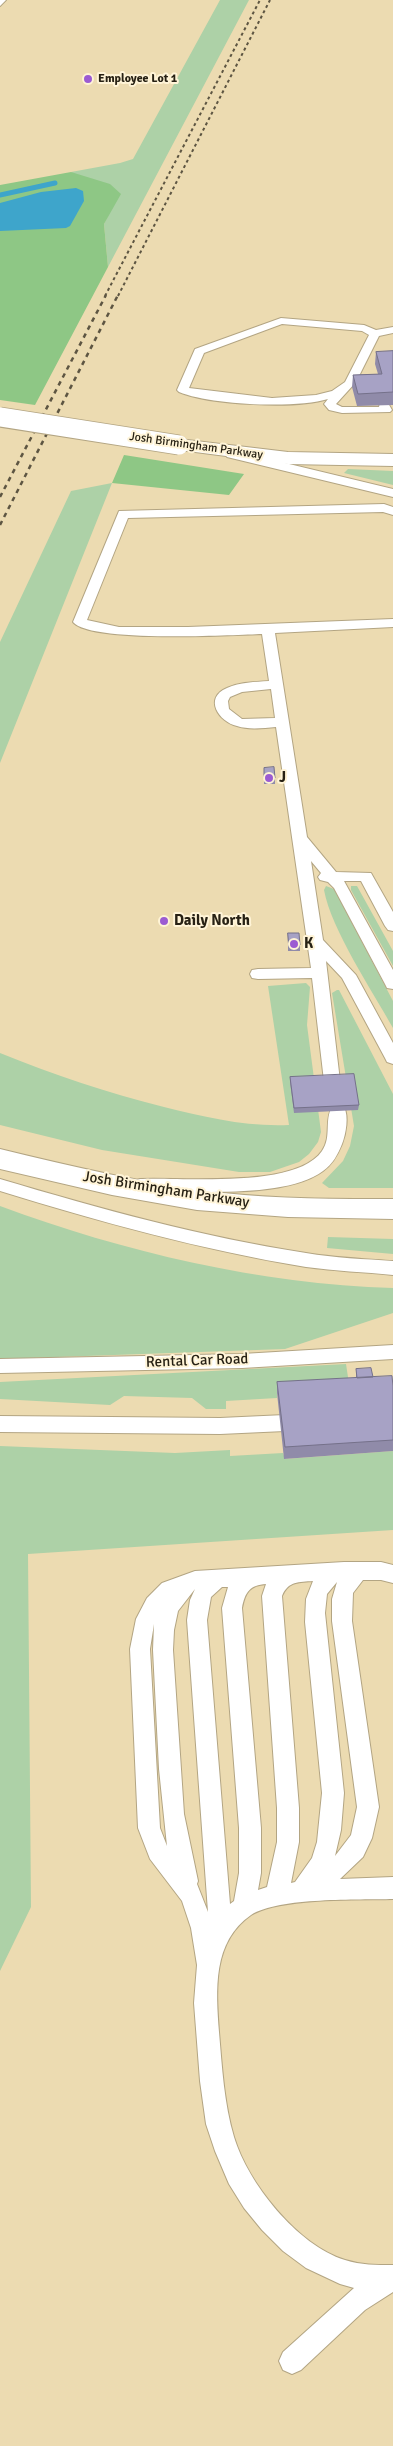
<!DOCTYPE html>
<style>
body{margin:0}
canvas{display:block;background:#f4e6c2}
</style>
<canvas width="393" height="2446"></canvas>
<script>
const ctx = document.querySelector('canvas').getContext('2d');
ctx.lineJoin = 'round';
function fill(path, color) { ctx.fillStyle = color; ctx.fill(path, 'evenodd'); }
function trace(path, color, width, dash) { ctx.strokeStyle = color; ctx.lineWidth = width; ctx.lineCap = dash ? 'butt' : 'round'; ctx.setLineDash(dash || []); ctx.stroke(path); }
function write(font, color, halo, rows, align = 'center') {
  ctx.font = font + ' Signika,sans-serif'; ctx.lineWidth = 4; ctx.setLineDash([]); ctx.textBaseline = 'middle'; ctx.strokeStyle = halo; ctx.fillStyle = color; for (const [text, x, y, turn = 0] of rows) {
    ctx.save(); ctx.translate(x, y); ctx.rotate((+turn || 0) * Math.PI / 180); ctx.textAlign = isNaN(turn) ? turn : align; if (halo) ctx.strokeText(text, 0, 0); ctx.fillText(text, 0, 0); ctx.restore();
  }
}
fill(new Path2D(`
 M0,0H393V2446H0Z`), '#ecdbb1');
fill(new Path2D(`
 M220,0H249L108,267L104,224L111,209L71,172L120,163L133,159Z
 M348,469L393,471V485L344,473Z
 M112,483L0,763V642L71,491Z
 M326,886L334,889L393,1001V1028C373,992 331,929 324,890Z
 M351,886H357L393,951V966L351,890Z
 M306,983L310,987L307,1025L321,1132L318,1142L309,1154L299,1162L270,1172H239L102,1150L0,1125V1053C54,1075 108,1093 164,1107C205,1117 246,1127 289,1125L268,986Z
 M337,990H339L393,1094V1188H329L322,1183L343,1161L350,1146L354,1126L332,993Z
 M0,1206C124,1252 260,1284 393,1288V1313L285,1349L0,1359Z
 M328,1237L393,1239V1254L327,1248Z
 M346,1364L350,1390L277,1393V1398L226,1401V1409H206L192,1398L124,1396L110,1405L0,1399V1382Z
 M0,1446L175,1453L230,1450V1456L283,1453L285,1459L393,1451V1530L28,1554L31,1907L0,1971Z`), '#add1a7');
fill(new Path2D(`
 M71,172L110,184L121,194L104,224L108,267L35,405L0,400V185Z
 M124,455L244,474L229,495L112,483Z`), '#8ec785');
fill(new Path2D(`
 M76,188L83,191L84,201L70,226L66,228L0,231V203L41,192Z`), '#3ea5cb');
trace(new Path2D(`
 M0,195L55,183`), '#3ea5cb', 5);
const lane = new Path2D(`
 M0,0H6L0,6Z
 M281,318L364,325L376,330L393,327V333L379,336L356,382L336,404L342,407H379L380,403L384,402L388,403L392,410L390,412L342,413L329,410L324,404L328,399C296,409 210,405 179,392L177,390L195,349ZM282,324L362,331L369,335L345,382L332,391L316,395L272,398L189,388L204,353Z
 M231,450L393,489V497L227,457L225,454L227,451Z
 M384,504L393,507V515L383,512L128,518L87,620L119,627H188L393,619V627L275,633L307,837L336,872L371,873L393,912V931L388,930L385,926L361,881H344L393,970V989L387,988L385,984L334,888L328,882L320,880L318,877L321,873L311,861L323,940L356,975L393,1043V1064L387,1062L385,1058L342,978L326,961L340,1081L338,1085H326L324,1081L312,978L258,979L252,978L250,974L252,970L258,969L311,968L276,727C263,728 249,730 237,726C219,722 203,698 227,688C240,682 255,682 269,681L262,634C232,635 90,643 73,622L119,511ZM271,689L275,718L242,719L229,709L228,701L230,697L242,692Z
 M338,1105L344,1107C349,1116 346,1134 342,1144C338,1154 333,1164 323,1171C284,1200 189,1190 140,1191L134,1189L131,1185L134,1181L140,1179C183,1177 296,1189 322,1151C332,1137 324,1120 332,1107Z
 M0,1179C101,1209 202,1237 306,1253C335,1258 364,1259 393,1261V1275C364,1272 335,1271 306,1267C202,1250 100,1222 0,1191Z
 M393,1345V1359L242,1368L0,1373V1359L242,1354Z
 M285,1415L292,1418L294,1423L292,1428L285,1431L220,1434L0,1432V1416L220,1418Z
 M344,1562H381L393,1565V1583L381,1580H363L353,1593L352,1621L379,1807L372,1838L363,1857L340,1879L393,1877V1899C359,1900 279,1897 251,1915C212,1942 216,1990 219,2032C222,2067 224,2103 234,2137C248,2183 297,2245 345,2260C361,2265 376,2265 393,2265V2292L365,2310L301,2370L292,2374L283,2370L279,2361L283,2352L354,2288L340,2284L306,2268L283,2251L262,2230L244,2208L229,2184L215,2151L206,2124L200,2081L194,2003L197,1965L191,1928L182,1901L150,1859L138,1828L130,1649L136,1619L147,1598L162,1583L195,1571ZM313,1581L306,1599L305,1622L322,1793L317,1842L312,1858L295,1882L291,1883L299,1842V1808L282,1596C288,1581 299,1582 313,1581ZM337,1582L332,1599V1621L357,1807L351,1835L335,1856L341,1830L344,1793L325,1613L327,1594ZM266,1584L262,1596L277,1808V1842L267,1887L258,1890L261,1873V1828L242,1608C245,1592 250,1585 266,1584ZM222,1587H228L222,1608L239,1828V1873L234,1901L230,1904L207,1620L211,1597ZM195,1589L190,1600L187,1620L208,1912L197,1884L198,1881L184,1814L173,1650L174,1630L178,1611ZM154,1624L153,1650L159,1769L167,1846L160,1828L150,1649Z`);
const secondary = new Path2D(`
 M179,439L288,452L393,454V466L288,464L172,449L170,445L172,441Z
 M0,1149C74,1167 147,1184 223,1193C279,1199 336,1199 393,1199V1219L288,1217L197,1210L112,1195L0,1169Z`);
trace(lane, '#b3a583', 2);
trace(secondary, '#b3a583', 2);
fill(lane, '#fff');
fill(secondary, '#fff');
trace(new Path2D(`
 M105,296L260,0
 M118,296L270,0`), '#5d5542', 2, [3, 3]);
trace(new Path2D(`
 M0,497L106,295
 M0,525L118,295`), '#5d5542', 2.5, [4.5, 4.5]);
const secondaryBridge = new Path2D(`
 M0,417L179,445`);
trace(secondaryBridge, '#b3a583', 21, []);
trace(secondaryBridge, '#fff', 19);
fill(new Path2D(`
 M393,351V405L357,406L352,387L353,375L378,374L375,364L376,352Z
 M264,768L275,778V784H264Z
 M288,933L300,945V951H288Z
 M290,1077L359,1105L358,1110L294,1113L290,1082Z
 M356,1369L393,1386V1451L284,1459L277,1393V1382L356,1378Z`), '#908ba9');
const building = new Path2D(`
 M393,351V392L358,394L353,375L382,374L376,352Z
 M274,767L275,778L264,779V768Z
 M288,933H299L300,945H289Z
 M354,1074L359,1105L294,1108L290,1077Z
 M371,1368L373,1377L357,1378L356,1369Z
 M392,1376L393,1386V1440L285,1447L277,1382Z`);
fill(building, '#a7a2c5');
trace(building, '#75718a', 1);
for (const [x, y, r, color] of [
 [88,79,5,"#9b5bd2"],
 [269,778,5,"#9b5bd2"],
 [164,921,5,"#9b5bd2"],
 [294,944,5,"#9b5bd2"]
]) { const dot = new Path2D(); dot.arc(x, y, r, 0, 2 * Math.PI); ctx.fillStyle = color; ctx.fill(dot); trace(dot, '#fff4d7', 2); }
write('bold 12px', '#272114', '#fff4d7', [
 ["Employee Lot 1",98,79]
], 'left');
write('12px', '#272114', '#fff4d7', [
 ["Josh Birmingham Parkway",196,446,8]
]);
write('bold 15px', '#272114', '#fff4d7', [
 ["J",279,778],
 ["Daily North",174,921],
 ["K",304,944]
], 'left');
write('15px', '#272114', '#fff4d7', [
 ["Josh Birmingham Parkway",166,1190,9],
 ["Rental Car Road",197,1361,-2]
]);
</script>
